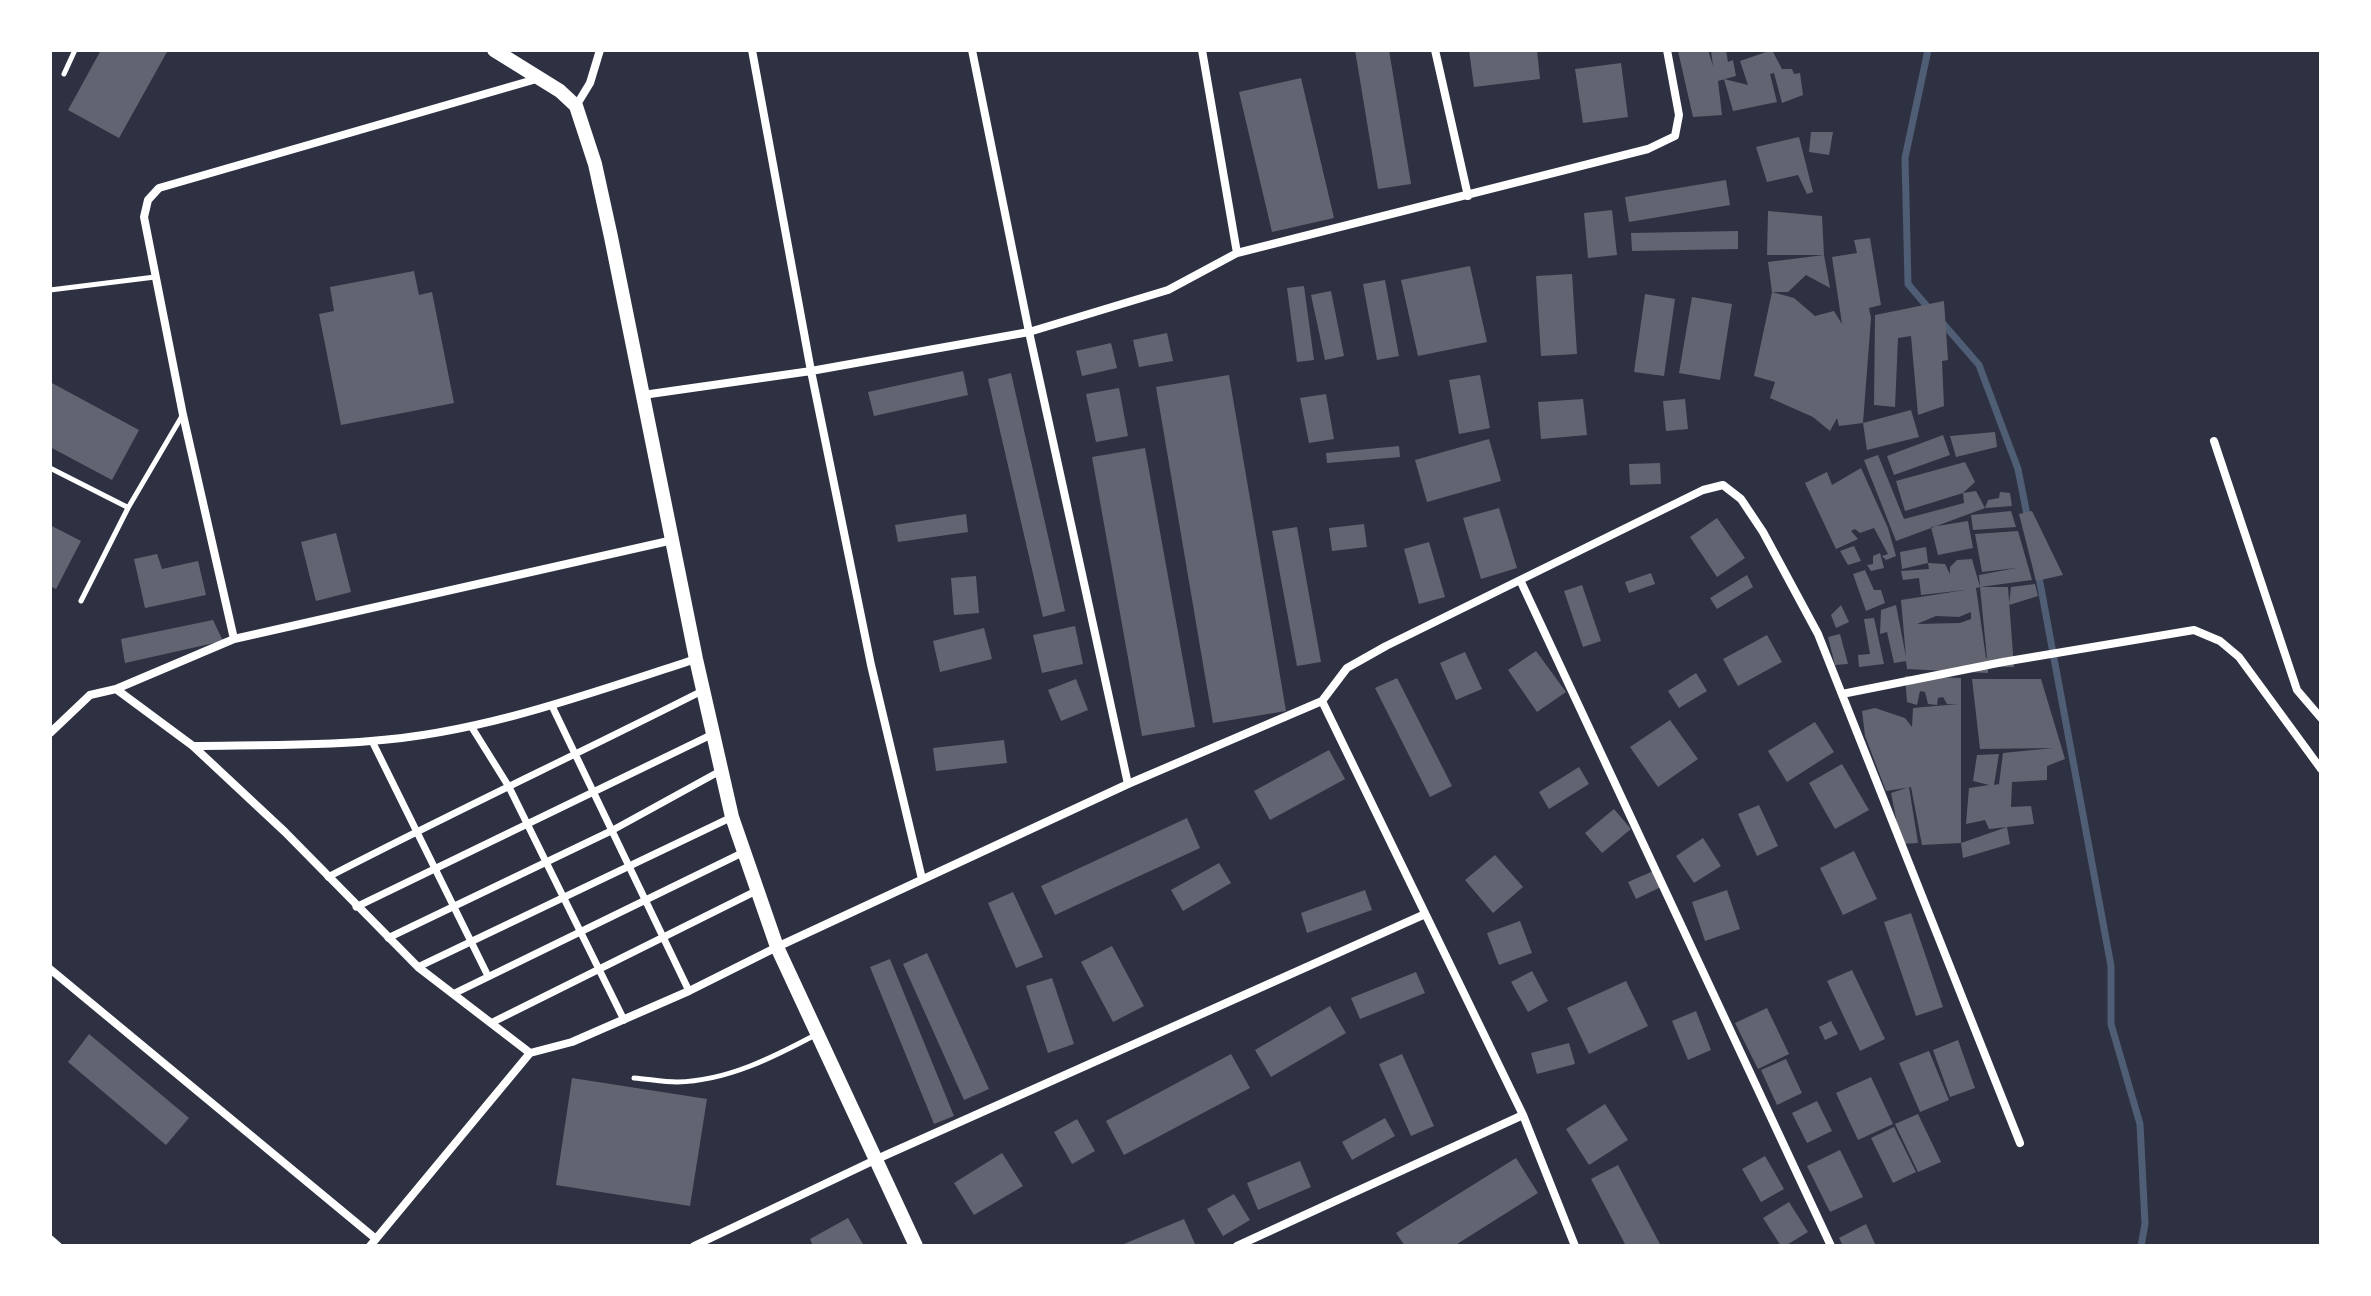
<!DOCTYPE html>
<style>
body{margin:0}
#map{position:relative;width:2371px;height:1296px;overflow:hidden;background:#2d3142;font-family:Montserrat,sans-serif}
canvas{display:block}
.frame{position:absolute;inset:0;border:52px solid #fff;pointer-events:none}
</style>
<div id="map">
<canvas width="2371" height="1296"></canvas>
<div class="frame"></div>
</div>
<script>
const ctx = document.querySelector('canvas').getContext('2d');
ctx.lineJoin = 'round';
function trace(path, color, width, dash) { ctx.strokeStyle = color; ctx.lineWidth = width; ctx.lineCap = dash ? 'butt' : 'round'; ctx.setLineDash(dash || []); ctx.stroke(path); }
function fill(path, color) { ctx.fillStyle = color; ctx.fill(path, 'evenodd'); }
trace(new Path2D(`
 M1928,50L1905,158L1908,284L1931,311
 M1940,320L1979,365L2018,469L2028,520
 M2038,572L2111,966V1024L2140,1124L2145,1224L2141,1246`), '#4f5d75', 7);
fill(new Path2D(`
 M101,50H168L119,138L68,110Z
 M1355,50H1389L1411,184L1378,189Z
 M1469,50H1537L1540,79L1474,87Z
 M1708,50L1713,66L1711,50H1726L1728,62L1733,60L1736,76L1718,81L1722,115L1693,117L1678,51Z
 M1772,50L1782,69H1792L1794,74L1800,73L1803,95L1782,103L1774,73L1770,74L1777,102L1733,111L1724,79L1748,85L1740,61Z
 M1621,63L1628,117L1583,123L1575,69Z
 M1301,78L1334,218L1272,232L1239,92Z
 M1811,132H1833L1829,155L1809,152Z
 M1799,137L1813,192L1807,194L1798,175L1767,182L1756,147Z
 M1726,180L1730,205L1629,222L1625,197Z
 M1612,210L1617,255L1588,258L1584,213Z
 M1768,211L1822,216L1824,255H1767Z
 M1738,231V249L1632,251L1631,233Z
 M1870,238L1881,305L1869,308L1871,318L1863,423L1839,426L1837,418L1830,431L1813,417L1770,398L1775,382L1754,376L1772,292L1794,298L1815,316L1834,311L1842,324L1832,257L1857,253L1854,240Z
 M1824,255L1830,288L1806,275L1788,292H1772L1768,262Z
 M1470,266L1487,342L1418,356L1401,280Z
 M414,271L419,295L432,292L454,403L341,425L319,314L334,311L330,287Z
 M1572,274L1577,354L1541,356L1536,276Z
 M1385,280L1399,356L1377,360L1363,284Z
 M1304,286L1314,360L1297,362L1287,288Z
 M1331,291L1344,356L1325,360L1311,295Z
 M1645,294L1675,299L1664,376L1634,372Z
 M1692,297L1732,304L1720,380L1679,373Z
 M1944,301L1948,360L1942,361L1944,406L1918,415L1911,336L1898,338L1895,407L1874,405L1875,315Z
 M1167,333L1173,361L1139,367L1133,340Z
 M1111,343L1117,368L1082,376L1076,351Z
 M963,371L968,395L874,416L868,392Z
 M1011,373L1065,611L1043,617L988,379Z
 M1229,375L1286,711L1213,723L1156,387Z
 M1480,375L1490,428L1459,434L1449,380Z
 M50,382L139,430L112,480L50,447Z
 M1119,388L1128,436L1096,442L1086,394Z
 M1326,394L1334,439L1309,443L1300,398Z
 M1583,399L1587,435L1541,439L1538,402Z
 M1685,399L1688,429L1666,431L1663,401Z
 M1911,410L1919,437L1867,450L1863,423Z
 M1995,432L1997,447L1956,457L1950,436Z
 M1943,435L1950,455L1894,475L1887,456Z
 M1489,439L1501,481L1427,502L1415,460Z
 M1399,446L1400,457L1327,463L1326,453Z
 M1145,448L1195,727L1142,736L1092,457Z
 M1878,455L1904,519L1964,503L1963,493L1976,491L1985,508L1896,541L1864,460Z
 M1965,462L1975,482L1963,493L1905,511L1896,481Z
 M1660,463L1661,484L1630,485L1629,464Z
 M1861,468L1888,528L1896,556L1886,560L1882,556L1888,554L1874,528L1860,533L1855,529L1851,531L1858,539L1836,549L1805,483L1827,472L1832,485Z
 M2000,492L2010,493L2012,506L1985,508L1988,500L1999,498Z
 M1499,508L1517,568L1481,579L1463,518Z
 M2011,511L2016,527L1973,530L1971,515Z
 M2032,511L2063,575L2036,581L2019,514Z
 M966,514L968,532L898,542L895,525Z
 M1717,518L1745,558L1717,577L1690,537Z
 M1968,521L1973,548L1938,555L1931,527Z
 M1364,524L1367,547L1332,551L1329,528Z
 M50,525L81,541L56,589L50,586Z
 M1297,527L1321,662L1297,666L1272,531Z
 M2018,531L2032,580L1980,587L1979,575L2016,568L1982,572L1975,534Z
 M336,533L351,592L316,601L301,542Z
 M1429,542L1445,597L1419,604L1404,549Z
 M1854,546L1861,561L1848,565L1840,551Z
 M1926,547L1928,563L1902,569L1900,552Z
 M1880,553L1884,568L1871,571L1867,565L1873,564V556Z
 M157,554L162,569L198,561L206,595L145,608L134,559Z
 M1972,559L1980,587H2008L2014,667H1988V673L1907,669L1906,661L1894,663L1887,632L1880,634L1881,610L1896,605L1906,657L1901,600L1965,590L1921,595L1919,578L1903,580L1901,571L1929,569L1928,563L1945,564L1950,574V567L1957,560ZM1980,587L1987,658H1986L1976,588ZM1971,612V619L1960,623L1917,624L1936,616L1959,617Z
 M1865,570L1874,590H1881L1885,603L1866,611L1853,574Z
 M1651,573L1655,584L1629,593L1625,582Z
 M1747,575L1753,587L1717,609L1710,598Z
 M976,576L979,613L954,615L951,578Z
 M2035,584L2038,596L2009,605L2011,587Z
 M1582,585L1601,641L1583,647L1564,591Z
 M1841,605L1849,622L1836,628L1831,615Z
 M1874,618L1884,664L1859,667L1858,655L1870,654L1864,619Z
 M213,620L223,641L125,663L121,639Z
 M1075,626L1083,664L1042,673L1033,635Z
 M984,628L992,659L940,672L933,641Z
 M1840,634L1848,664L1835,665L1828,637Z
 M1767,635L1782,662L1738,686L1723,659Z
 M1536,651L1566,692L1537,712L1508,670Z
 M1465,652L1482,689L1456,700L1440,663Z
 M1696,673L1707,691L1679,708L1668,691Z
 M1905,676L1961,678V843L1922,845L1911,787L1886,791L1865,736L1862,711L1875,708L1905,718L1912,727L1913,708L1958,704H1947L1943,697L1938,698L1937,705L1928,704L1925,692L1920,691L1917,705L1907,702Z
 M1397,678L1452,786L1430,797L1375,688Z
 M1076,679L1088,710L1061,721L1048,690Z
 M1972,679H2041L2065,759L2047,766V780L2012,782L2011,807L2031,806L2034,824L1989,829L1985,820L1966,824L1969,788L1989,785L1973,781L1977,755L1999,754L1994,785L1999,784L2003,753L2053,748L1980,749Z
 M1670,720L1698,759L1658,787L1630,747Z
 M1815,722L1834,752L1787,782L1768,751Z
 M1004,740L1007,763L936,771L933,748Z
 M1329,750L1345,779L1270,820L1254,791Z
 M1842,764L1869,810L1835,829L1809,783Z
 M1579,767L1589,784L1549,809L1539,792Z
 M1909,787L1918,843L1901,844L1891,793Z
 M1759,805L1778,846L1757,856L1738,814Z
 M1614,809L1631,829L1602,853L1585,833Z
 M1187,818L1200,848L1055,915L1041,886Z
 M2007,827L2010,844L1963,858L1961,843Z
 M1703,838L1721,866L1694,883L1676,856Z
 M1854,851L1877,899L1843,915L1820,868Z
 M1495,855L1523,887L1493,913L1465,880Z
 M1219,863L1231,883L1183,911L1171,890Z
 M1658,869L1665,885L1636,899L1628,882Z
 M1365,890L1372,910L1307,933L1301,913Z
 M1727,890L1740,929L1705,941L1692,902Z
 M1013,892L1043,957L1016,968L988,903Z
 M1911,913L1943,1007L1916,1016L1884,922Z
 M1520,921L1532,953L1499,965L1487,933Z
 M1112,946L1144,1006L1113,1022L1081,962Z
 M927,953L989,1089L964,1100L903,964Z
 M890,959L954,1116L934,1124L870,967Z
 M1852,970L1885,1039L1860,1051L1827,981Z
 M1532,971L1548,1001L1528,1012L1511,982Z
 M1416,972L1425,993L1360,1019L1351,998Z
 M1052,978L1074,1044L1048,1053L1026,986Z
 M1626,981L1648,1026L1589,1054L1567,1008Z
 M1330,1006L1346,1033L1271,1077L1255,1050Z
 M1767,1008L1789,1054L1758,1069L1735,1023Z
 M1696,1011L1711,1050L1688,1060L1672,1021Z
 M1831,1021L1838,1034L1825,1040L1819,1027Z
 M89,1034L189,1118L166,1145L68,1062Z
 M1958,1040L1975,1088L1950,1097L1933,1050Z
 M1569,1043L1575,1064L1537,1074L1531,1053Z
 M1929,1051L1949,1100L1920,1112L1899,1063Z
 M1231,1054L1250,1088L1124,1155L1106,1121Z
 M1402,1054L1434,1126L1411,1136L1379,1064Z
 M1786,1059L1802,1093L1777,1105L1761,1070Z
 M1871,1077L1893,1124L1858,1140L1836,1093Z
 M572,1078L707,1099L690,1206L556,1185Z
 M1817,1101L1832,1131L1807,1143L1792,1113Z
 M1605,1104L1628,1140L1589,1165L1566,1129Z
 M1918,1114L1941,1162L1918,1172L1895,1124Z
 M1385,1118L1395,1136L1352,1160L1342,1142Z
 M1077,1119L1095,1151L1072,1164L1054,1132Z
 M1894,1127L1916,1172L1893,1183L1871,1138Z
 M1840,1150L1863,1197L1830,1212L1807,1166Z
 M1002,1153L1023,1186L974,1215L954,1183Z
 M1765,1156L1784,1189L1761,1202L1742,1169Z
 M1516,1158L1538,1193L1454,1246H1405L1396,1233Z
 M1300,1161L1311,1187L1258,1210L1247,1183Z
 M1618,1165L1661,1246H1626L1591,1179Z
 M1234,1194L1250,1220L1223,1236L1207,1209Z
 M1789,1202L1808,1232L1785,1246H1781L1763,1218Z
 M848,1218L864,1246H813L810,1239Z
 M1184,1219L1195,1244L1189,1246H1119Z
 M1866,1224L1876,1246H1843L1839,1238Z`), '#626471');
trace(new Path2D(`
 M64,74L75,50
 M50,290L155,277
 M50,468L127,507
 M81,601L128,508L182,416
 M634,1078C648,1079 663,1082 677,1082C727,1081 774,1057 817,1034`), '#fff', 5);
trace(new Path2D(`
 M552,706L689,991
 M471,726L509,787L624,1020
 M372,741L488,976
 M328,877C451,813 578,754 702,691
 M356,907L713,734
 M388,938L611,831L722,770
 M418,967L732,817
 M453,994L744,852
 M491,1023L756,891`), '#fff', 7);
trace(new Path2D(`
 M752,50L811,371L871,665L922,879
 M972,50L1029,332L1128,784
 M1202,50L1237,253
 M1435,50L1468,196
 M576,106L590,83L600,50
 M643,395L811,371L1029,332L1168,290L1237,253L1648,149L1675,136L1679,115L1667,50
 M2214,441L2297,690L2321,718
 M1521,582L1831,1246
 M234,639L183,415L144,217L148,200L159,188L540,78
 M116,689L193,746L285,832L418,967L530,1053
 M1842,694L2003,662L2194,630L2220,641L2239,657L2321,769
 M1322,701L1523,1115L1575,1246
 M50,733L90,695L116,689L234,639L673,540
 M193,746C252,745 312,746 371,741C483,733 590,693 696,659
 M50,969L376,1239
 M50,1239L58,1246
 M370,1246L530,1053L572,1042L689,991L777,947L1128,784L1322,701L1347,668L1386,646L1703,490L1723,485L1741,499L1763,532L1818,634L2020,1143
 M694,1246L877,1159L1423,915
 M1237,1246L1523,1115`), '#fff', 8);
trace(new Path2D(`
 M494,50L560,91L576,106L595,164L611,237L696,659L732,817L777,947L916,1246`), '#fff', 14);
</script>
